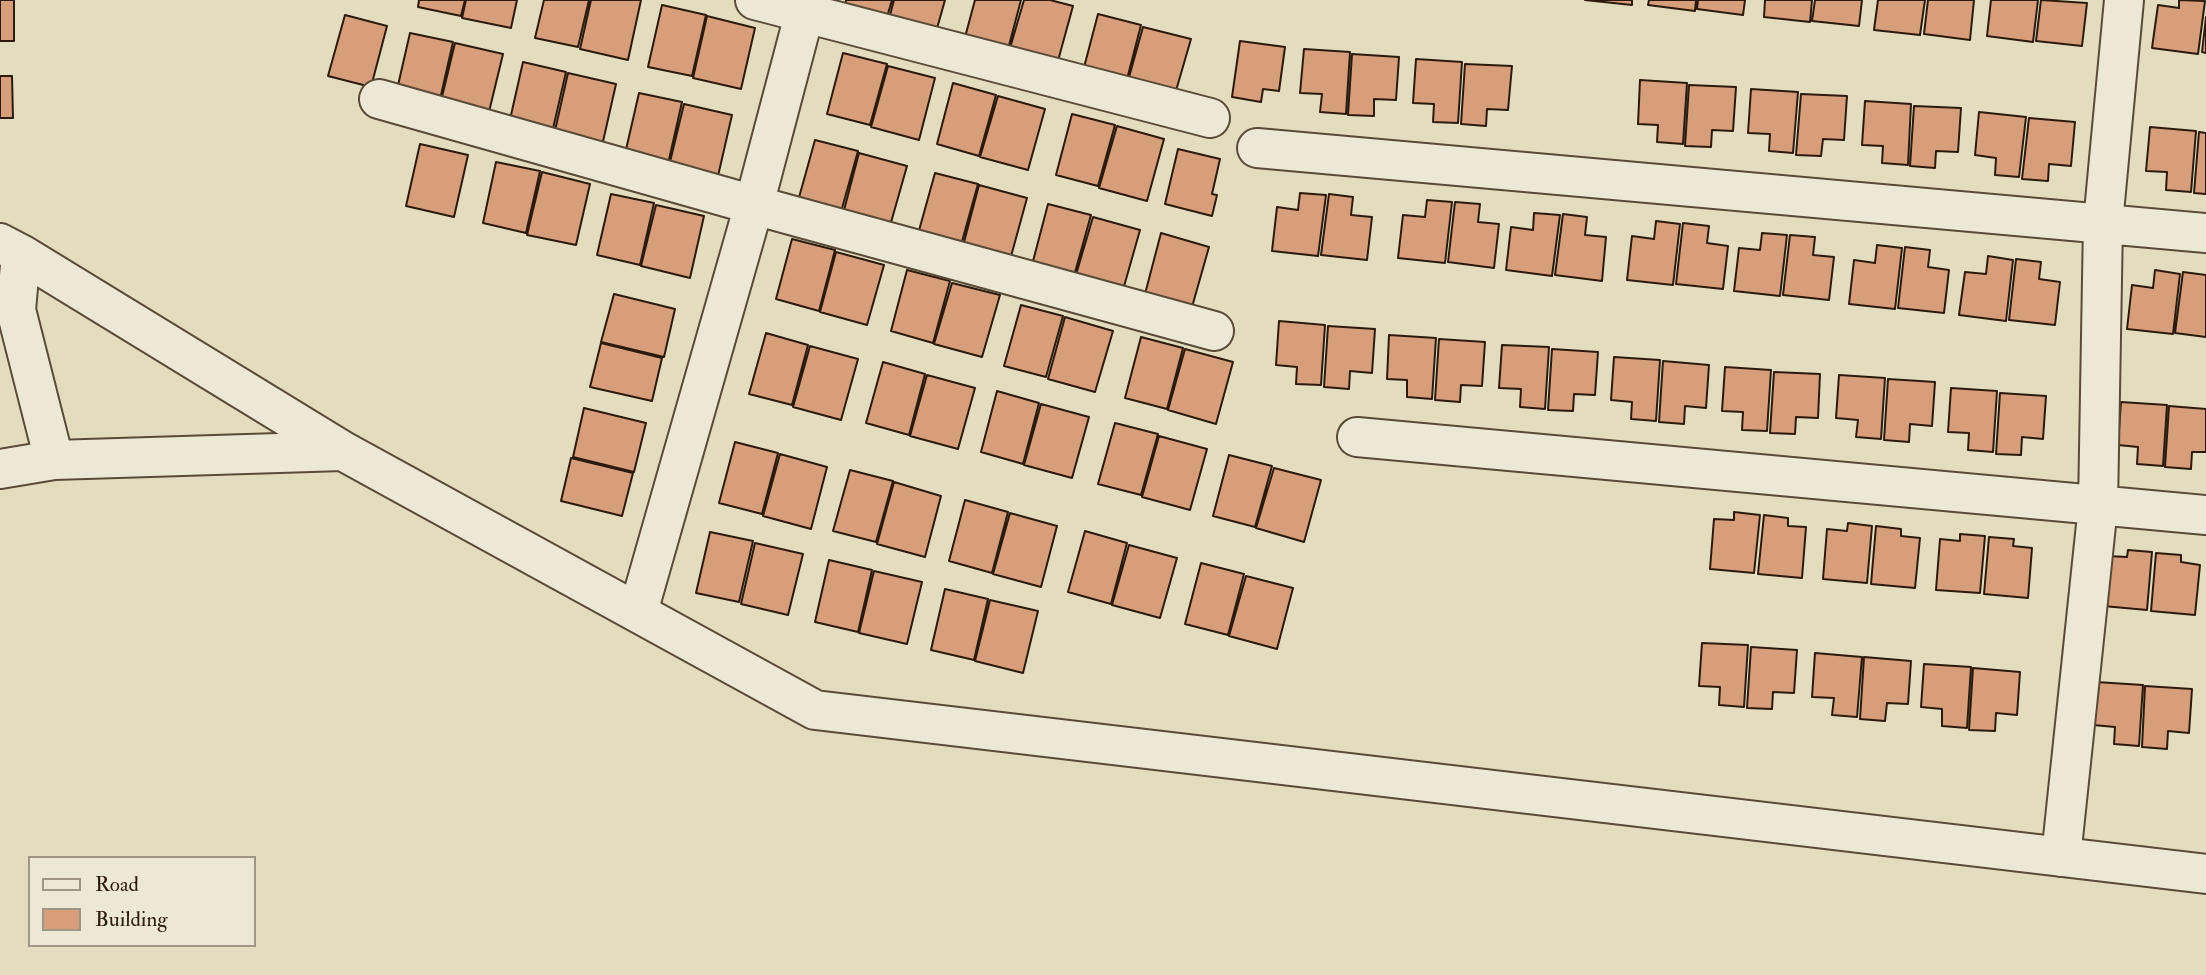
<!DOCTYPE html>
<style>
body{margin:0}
#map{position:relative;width:2206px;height:975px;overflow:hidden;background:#e4dcbe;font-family:"IM FELL Double Pica",serif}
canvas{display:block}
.legend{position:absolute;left:28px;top:856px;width:228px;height:91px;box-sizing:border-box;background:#ede8d5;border:2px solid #a09685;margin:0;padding:9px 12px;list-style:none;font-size:21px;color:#2c1a0c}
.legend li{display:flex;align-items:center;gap:14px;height:35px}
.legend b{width:35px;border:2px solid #a09685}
</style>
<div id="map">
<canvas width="2206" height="975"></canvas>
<ul class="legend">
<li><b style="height:9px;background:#ede8d5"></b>Road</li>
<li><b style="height:19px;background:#d79e7b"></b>Building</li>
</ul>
</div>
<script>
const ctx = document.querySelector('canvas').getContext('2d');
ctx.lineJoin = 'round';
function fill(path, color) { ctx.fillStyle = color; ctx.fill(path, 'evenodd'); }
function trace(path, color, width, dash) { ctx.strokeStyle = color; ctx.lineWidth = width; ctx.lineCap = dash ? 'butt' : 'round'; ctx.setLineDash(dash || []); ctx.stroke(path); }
const building = new Path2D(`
 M0,0H14V41H0Z
 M419,0H465L461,16L418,7Z
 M466,0H517L511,28L462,18Z
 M544,0H589L578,47L535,38Z
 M591,0H641L628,60L580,49Z
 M846,0H892L887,17L845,6Z
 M894,0H945L936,32L889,19Z
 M975,0H1021L1007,53L964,41Z
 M1024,0H1050L1073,6L1056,68L1008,55Z
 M1585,0H1632V5Z
 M1649,0H1696L1695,11L1648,5Z
 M1698,0H1745L1743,15L1697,9Z
 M1765,0H1812L1810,22L1764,17Z
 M1815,0H1862L1859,26L1812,21Z
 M1878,0H1925L1920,35L1874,30Z
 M1928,0H1974L1970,40L1924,34Z
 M1991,0H2038L2033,42L1987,36Z
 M2041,0L2087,3L2082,46L2036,41Z
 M2179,0L2205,1L2198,54L2152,48L2158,5L2179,8Z
 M662,5L706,15L692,76L648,67Z
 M1098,14L1141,25L1125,87L1082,75Z
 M345,15L387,26L371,87L328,76Z
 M707,16L755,28L741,89L693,78Z
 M2206,17V53L2202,52Z
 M1143,27L1191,39L1173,101L1126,88Z
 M410,33L453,42L439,104L396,94Z
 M1240,41L1285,47L1279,91L1263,89L1261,102L1232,97Z
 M455,43L503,54L488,116L440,105Z
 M1304,49L1350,52L1346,114L1320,112L1322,94L1300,93Z
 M843,53L887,64L870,125L827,114Z
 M1352,54L1399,57L1396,100L1374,99V116L1348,115Z
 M1416,59L1462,62L1458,123L1433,122L1434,104L1413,103Z
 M523,62L566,72L552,133L509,124Z
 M1465,64L1512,66L1508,110L1487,109L1486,126L1461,124Z
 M888,66L935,78L919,140L871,127Z
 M568,73L616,84L602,146L554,135Z
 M0,76H12L13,118H0Z
 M1640,80L1687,83L1683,144L1657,142L1658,125L1638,124Z
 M953,83L996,95L979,156L937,144Z
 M1689,85L1736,87L1733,131L1712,130L1711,147L1685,146Z
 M1751,89L1798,92L1793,153L1769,151L1770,134L1748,133Z
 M639,93L682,102L668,164L625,154Z
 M1801,94L1847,96L1844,140L1823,139L1821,156L1796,155Z
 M998,96L1045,109L1028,170L980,157Z
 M1865,101L1911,104L1908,165L1882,163L1883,146L1862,145Z
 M684,104L732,115L718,176L669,166Z
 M1914,106L1961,108L1958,152L1936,151L1935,168L1910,166Z
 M1979,112L2026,117L2019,177L1995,175L1996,158L1975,155Z
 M1072,114L1115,125L1098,186L1056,175Z
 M2029,118L2075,122L2071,166L2049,164L2048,181L2022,179Z
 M1117,126L1164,139L1147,201L1099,188Z
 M2150,127L2196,131L2191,192L2166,190L2167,172L2146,171Z
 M2199,132L2206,133V194L2194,193Z
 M815,140L858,151L841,212L798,201Z
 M420,144L468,155L454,217L406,206Z
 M1178,149L1220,159L1212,194L1217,195L1212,216L1165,204Z
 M859,153L907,166L890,226L843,214Z
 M496,162L540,171L526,233L483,223Z
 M542,172L590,184L576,245L527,235Z
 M935,173L978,184L961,245L918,234Z
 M979,185L1027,198L1010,260L963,246Z
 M1300,193L1326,195L1318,256L1272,251L1277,207L1298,210Z
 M611,194L654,203L640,265L597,255Z
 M1329,194L1353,197L1351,215L1372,217L1367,260L1321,255Z
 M1427,200L1452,202L1445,263L1398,258L1403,215L1425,217Z
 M1455,202L1480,204L1478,222L1499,224L1494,268L1448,262Z
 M1048,204L1091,215L1074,276L1032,265Z
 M656,205L704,216L690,278L641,266Z
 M1534,213L1560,215L1552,276L1506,270L1511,227L1533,230Z
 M1563,214L1587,217L1585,235L1606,237L1602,281L1555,275Z
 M1093,217L1140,230L1123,290L1075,278Z
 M1656,221L1680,224L1673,285L1627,280L1632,236L1654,239Z
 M1683,223L1709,226L1707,243L1728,246L1723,289L1676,284Z
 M1161,233L1209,247L1192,307L1145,294Z
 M1762,233L1787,235L1780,296L1734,291L1739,248L1760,250Z
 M1790,235L1815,237L1813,255L1834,257L1829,300L1783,295Z
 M792,239L835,250L819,311L776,299Z
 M1877,245L1902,248L1895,309L1849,304L1854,260L1875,263Z
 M1905,247L1930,250L1928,267L1949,270L1944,313L1898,308Z
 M836,252L884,265L867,325L820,312Z
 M1988,256L2013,260L2006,321L1959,315L1965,272L1986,274Z
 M2016,259L2041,262L2039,279L2060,282L2055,325L2009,320Z
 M907,270L950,281L933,343L891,331Z
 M2155,270L2180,274L2173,334L2127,329L2132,285L2153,288Z
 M2183,272L2206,275V337L2175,333Z
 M952,283L1000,295L982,357L934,344Z
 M614,294L675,309L664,357L601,342Z
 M1021,305L1063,316L1046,377L1004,366Z
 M1065,317L1113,331L1095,392L1048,379Z
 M1279,321L1325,325L1321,385L1296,384L1297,367L1276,365Z
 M1328,326L1375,329L1372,373L1350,371L1349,389L1324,387Z
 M766,333L808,345L792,405L749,394Z
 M1389,335L1436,338L1432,399L1407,397V380L1387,379Z
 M1141,337L1183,348L1167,409L1125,398Z
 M1439,339L1485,342L1482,386L1461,385L1460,402L1435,400Z
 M601,343L662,358L652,401L590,387Z
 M1502,345L1549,347L1545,409L1520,407L1521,389L1499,388Z
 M810,346L858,359L841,420L793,407Z
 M1185,349L1233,362L1216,424L1168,410Z
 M1552,349L1598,352L1595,395L1574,394L1573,411L1548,410Z
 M1614,357L1660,360L1656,421L1631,419L1632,402L1611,400Z
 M1663,361L1709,365L1706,408L1685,406L1684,424L1659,422Z
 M883,362L925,374L909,435L866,423Z
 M1725,367L1771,370L1767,431L1742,430L1743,412L1722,411Z
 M1774,372L1820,374L1818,418L1796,417L1795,434L1770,433Z
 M927,375L975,388L958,449L910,436Z
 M1839,375L1885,378L1881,439L1856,437L1858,420L1836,418Z
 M1888,379L1935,382L1932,426L1910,424L1909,442L1884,440Z
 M1951,388L1997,391L1993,452L1968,450L1969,433L1948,432Z
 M997,391L1039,403L1023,464L981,452Z
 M2000,393L2046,396L2043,439L2022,437L2021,455L1996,454Z
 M2121,402L2167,405L2163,466L2137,464L2138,447L2118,445Z
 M1041,404L1089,417L1072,478L1024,465Z
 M2169,406L2206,409V452H2192L2191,469L2165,467Z
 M584,408L646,423L634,472L573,457Z
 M1115,423L1158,434L1141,495L1098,484Z
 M1159,436L1207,449L1190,510L1142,497Z
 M735,442L778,453L762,514L719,503Z
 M780,454L827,467L811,529L763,516Z
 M1229,455L1272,466L1255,527L1213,516Z
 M571,458L633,473L622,516L561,501Z
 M1274,468L1321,480L1304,542L1256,528Z
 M850,470L893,481L876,542L833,531Z
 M894,482L941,496L925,557L877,544Z
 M965,500L1008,512L992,573L949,561Z
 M1734,512L1760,515L1754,573L1710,569L1714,519L1734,520Z
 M1010,513L1057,526L1041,587L993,574Z
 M1764,515L1788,518V526L1806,527L1802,578L1758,574Z
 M1848,523L1872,526L1867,583L1823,579L1827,529L1847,531Z
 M1876,526L1901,529V536L1920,538L1915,588L1871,584Z
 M1085,531L1127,543L1111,604L1068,592Z
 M710,532L753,541L739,602L696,593Z
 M1960,534L1985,536L1980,593L1936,590L1940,539L1960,541Z
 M1989,537L2014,539L2013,546L2032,548L2028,598L1984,594Z
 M755,543L803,554L788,615L741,604Z
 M1129,545L1177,558L1160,618L1112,605Z
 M2128,550L2152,552L2147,610L2103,606L2108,556L2127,557Z
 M2156,553L2181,555V562L2200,565L2195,615L2151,611Z
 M829,560L872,570L858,632L815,622Z
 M1201,563L1244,574L1228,635L1185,624Z
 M874,571L922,582L907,644L859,633Z
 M1246,576L1293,588L1277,649L1229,636Z
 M945,589L988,599L974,660L931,650Z
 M990,600L1038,611L1023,673L975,661Z
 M1702,643L1748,645L1744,707L1719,705L1720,687L1699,686Z
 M1751,647L1797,650L1794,693L1773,692L1772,709L1747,708Z
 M1815,653L1862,657L1857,717L1832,715L1834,698L1812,697Z
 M1864,657L1911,661L1908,704L1887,703L1885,721L1860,719Z
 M1924,664L1971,667L1967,728L1942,726V709L1921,707Z
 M1973,668L2020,672L2017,715L1996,713L1995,731L1969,730Z
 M2096,682L2143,685L2139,746L2114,744L2115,727L2093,725Z
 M2145,686L2192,689L2189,733L2168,731L2167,749L2142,747Z`);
fill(building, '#d79e7b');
trace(building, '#2c1a0c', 2);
const minor = new Path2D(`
 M755,0L1210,118
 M379,99L754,205L1214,331
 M1257,148L2206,233
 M0,243L21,254L343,451L815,710L2206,874
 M21,254L16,310L54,460
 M1357,437L2206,515
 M0,469L54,460L343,451
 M638,612L754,205L808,0
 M2061,857L2098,506L2103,223L2124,0`);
trace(minor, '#5a4a38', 42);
trace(minor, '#ede8d5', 38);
</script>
